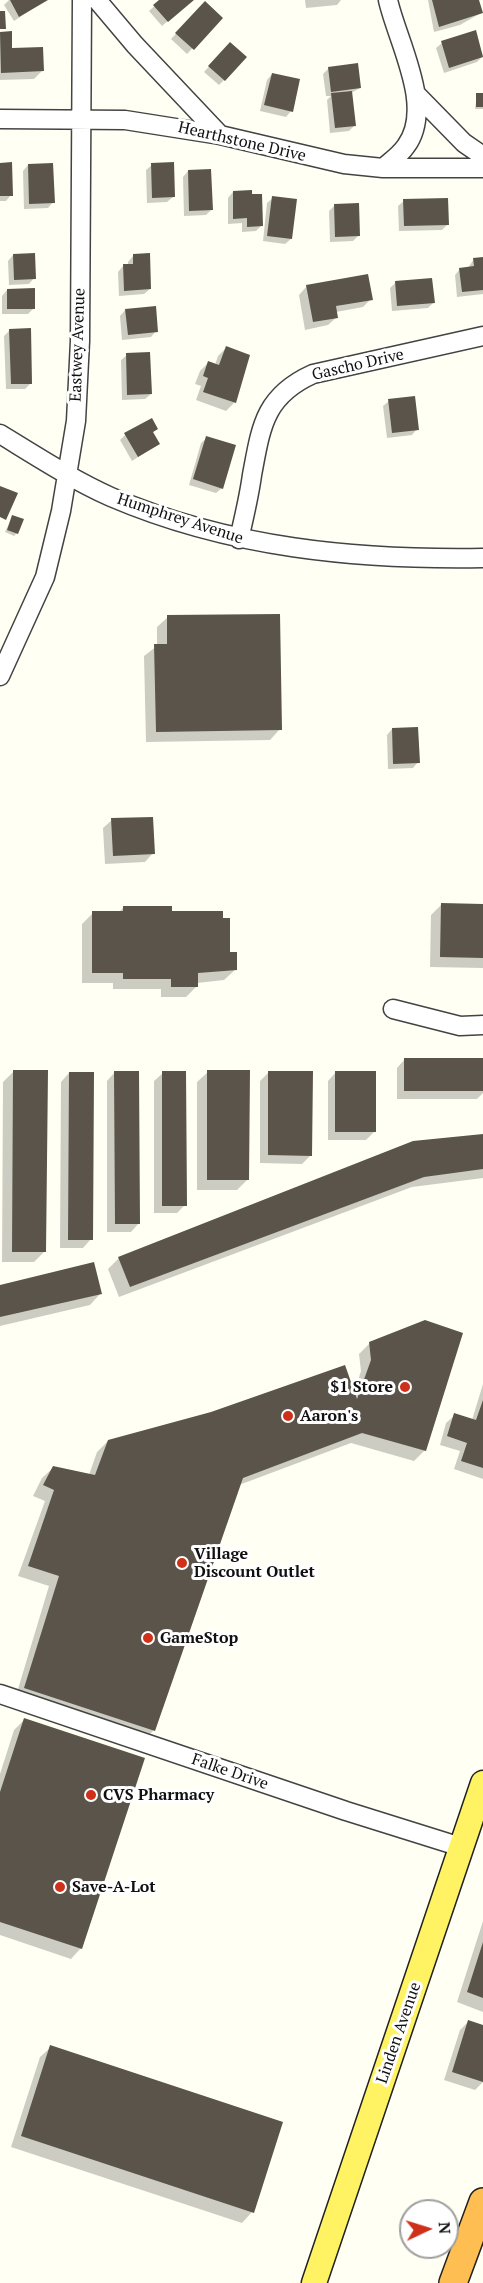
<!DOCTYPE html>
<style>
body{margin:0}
#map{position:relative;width:483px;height:2283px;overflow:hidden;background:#fffff3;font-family:"PT Serif",serif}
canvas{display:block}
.north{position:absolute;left:399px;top:2199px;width:60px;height:60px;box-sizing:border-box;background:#fff;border:2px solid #9f9f9f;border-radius:50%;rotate:86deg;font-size:16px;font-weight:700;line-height:24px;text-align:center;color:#101010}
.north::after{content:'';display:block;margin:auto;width:21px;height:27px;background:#ce301a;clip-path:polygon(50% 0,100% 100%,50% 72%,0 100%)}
</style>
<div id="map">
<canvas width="483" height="2283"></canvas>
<div class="north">N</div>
</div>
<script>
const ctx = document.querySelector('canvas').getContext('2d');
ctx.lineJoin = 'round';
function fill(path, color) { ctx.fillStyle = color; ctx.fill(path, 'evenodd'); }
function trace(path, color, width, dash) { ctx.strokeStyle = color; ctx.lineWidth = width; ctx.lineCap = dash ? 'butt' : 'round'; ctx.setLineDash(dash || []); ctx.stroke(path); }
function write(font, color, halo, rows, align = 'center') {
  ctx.font = font + ' "PT Serif",serif'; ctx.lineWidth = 6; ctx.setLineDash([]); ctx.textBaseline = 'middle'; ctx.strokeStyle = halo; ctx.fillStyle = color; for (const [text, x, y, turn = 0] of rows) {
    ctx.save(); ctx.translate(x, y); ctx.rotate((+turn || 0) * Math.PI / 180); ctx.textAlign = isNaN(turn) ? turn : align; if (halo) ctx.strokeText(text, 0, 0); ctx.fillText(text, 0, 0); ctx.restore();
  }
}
fill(new Path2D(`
 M9,0H46L14,21L4,5Z
 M161,0H192L162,26L149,11Z
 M305,0H341L337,5L306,8Z
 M428,0H478L481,13L460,25L434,32Z
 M205,3L221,18L187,54L171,39Z
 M475,32L483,56L477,62L444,73L436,48L442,43Z
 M0,33H10L11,50L42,71L34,79L0,80Z
 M224,50V80L219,85L204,72Z
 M329,68L360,88L351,93L355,125L349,131L330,133L327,100L331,96H326L323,74Z
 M272,74L291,111L286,117L260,111L267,80Z
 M477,94H483V109H475Z
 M0,164L11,195L6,201H0Z
 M28,165L53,202L48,208L24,209L23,171Z
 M152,165L173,197L167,202L147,203L146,170Z
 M188,171L211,210L206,215L184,216L183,177Z
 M233,192L261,226L256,231L242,232V223L228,224V198Z
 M273,198L291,239L285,244L263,241L267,203Z
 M404,201L448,224L442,230L399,231L398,206Z
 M335,205L358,236L353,241L330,242L329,211Z
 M13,255L34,278L29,284L9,285L8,261Z
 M133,256L150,289L144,294L119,296L118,272L123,266H128V262Z
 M483,258V294L457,297L455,275L460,269L468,268L474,259Z
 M396,282L433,303L428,308L392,311L390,288Z
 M307,286L371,299L363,307L336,312L337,317L328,325L305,330L299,295Z
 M7,290L34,308L28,314H2V296Z
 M125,310L156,331L151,337L122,340L120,316Z
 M10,330L31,383L25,389H6L4,336Z
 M226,348L248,355L234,403L226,411L196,400L201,386L195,384L200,371L208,363L215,365L218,356Z
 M127,355L151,394L145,399L122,400L121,360Z
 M389,401L417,429L412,435L387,438L383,406Z
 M156,429L152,433L158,444L132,461L120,440L125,435Z
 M207,438L222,488L216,493L189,485L201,443Z
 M13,516L17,533L14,536L5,532Z
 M168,617L280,729L270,740L146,742L144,656L157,646V627Z
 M392,729L418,762L413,768L388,769L387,735Z
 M112,820L153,853L145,862L105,864L103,828Z
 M442,904L483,905V968L430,967L431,915Z
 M123,908L228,953L235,970L224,980L197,983V986L186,997H161V989H113V983H82V924L93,913H118Z
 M405,1059L483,1060V1093L477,1099H397V1068Z
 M14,1071L45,1251L34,1262H2L3,1082Z
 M115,1072L139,1223L131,1232H107V1081Z
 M208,1072L248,1179L237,1190H197V1082Z
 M269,1072L311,1155L302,1164L260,1163V1081Z
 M336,1072L374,1132L366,1140H328V1081Z
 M69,1073L91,1239L83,1248H60L61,1082Z
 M163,1073L185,1205L177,1213H154V1081Z
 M483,1135V1178L412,1187L119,1297L108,1269L119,1258Z
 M0,1286L100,1294L90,1305L0,1326Z
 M370,1343L425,1450L414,1461L351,1443L239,1485L153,1731L143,1741L15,1699L49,1586L18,1576L45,1501L33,1496L42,1478L53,1468L89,1475L97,1452L108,1441L354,1393L361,1371L359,1354Z
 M483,1384V1479L454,1469L460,1451L440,1445L446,1423L455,1415L472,1420Z
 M25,1719L81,1948L71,1959L0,1935V1774L14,1730Z
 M483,1921V2012L457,2002Z
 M468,2022L483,2027V2082L475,2090L444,2080L460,2030Z
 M51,2047L252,2212L242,2223L11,2147L40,2057Z`), '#0003');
fill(new Path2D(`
 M10,0H48L19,17Z
 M159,0H194L168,22L153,5Z
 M432,0H479L483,13L439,27Z
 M205,1L223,18L194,50L175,33Z
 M0,11H5L6,29H0Z
 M476,30L483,57L449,68L441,41Z
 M12,31V48L43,47L44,71L1,73L0,32Z
 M230,42L247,57L225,81L208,66Z
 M358,63L361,88L331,92L328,67Z
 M272,73L300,79L293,112L264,105Z
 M352,91L356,126L335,128L331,93Z
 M476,93H483V107H476Z
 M12,162L13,196H0V163Z
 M174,162L175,197L152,198L151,163Z
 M53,163L55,203L29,204L28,164Z
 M211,169L213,210L189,211L188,170Z
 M252,190V194H262L263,226L247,227V218L233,219V191Z
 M272,196L297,199L292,239L267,236Z
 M448,198L449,225L404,226L403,199Z
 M359,203L360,236L335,237L334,204Z
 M35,253L36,279L14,280L13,254Z
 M150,253L151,289L124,291L123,264H133V254Z
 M483,257V290L462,292L459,268L474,266L473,258Z
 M368,274L373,300L336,306L338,318L313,322L306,285Z
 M432,278L435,303L397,306L395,281Z
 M35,288V309H7V289Z
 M156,306L158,332L128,335L125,309Z
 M31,328L32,384H11L9,329Z
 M226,346L250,355L236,403L203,392L208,378L203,376L208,361L219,365Z
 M150,352L152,394L127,395L126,353Z
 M415,396L419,430L392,433L388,399Z
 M152,418L158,429L153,432L160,444L138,457L124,433Z
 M206,436L236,445L223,489L193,479Z
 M0,486L18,493L6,520L0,517Z
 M12,515L24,519L18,534L7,530Z
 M280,614L282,730L156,732L154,644H167V615Z
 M418,727L420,763L393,764L392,728Z
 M153,817L155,854L113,856L111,818Z
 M441,903L483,904V958L440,957Z
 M123,906H172V911H223V918H230V952H237V970L198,973V987H171V979H123V973H92V911H123Z
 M404,1058H483V1091H404Z
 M13,1070H48L46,1252H12Z
 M207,1070H250L249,1180H207Z
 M114,1071H139L140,1224H115Z
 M162,1071H186L187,1206H162Z
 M268,1071H313L312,1156L268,1155Z
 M335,1071H376V1132H335Z
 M69,1072H94L93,1240H68Z
 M483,1134V1169L424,1177L130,1287L118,1257L413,1141Z
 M94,1262L102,1294L0,1317V1285Z
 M425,1320L463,1333L426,1451L362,1433L243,1478L155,1731L24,1688L59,1576L28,1566L54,1490L43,1485L53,1466L95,1475L108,1440L211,1412L345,1365L357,1399L371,1360L369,1342Z
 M483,1400V1468L461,1461L467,1443L447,1436L454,1413L476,1420Z
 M24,1718L145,1758L82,1949L0,1922V1792Z
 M483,1942V1998L467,1992Z
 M468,2020L483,2025V2082L452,2072Z
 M50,2045L283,2122L254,2213L21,2136Z`), '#5a544b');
const minor = new Path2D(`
 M97,0L135,45L220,135
 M417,95L464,143L483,156
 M0,119L125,120L220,135L344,164L383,168H483
 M383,168C391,161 400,155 406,146C435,107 397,41 388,0
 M0,434C36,456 73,480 111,497C230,548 356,560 483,558
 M239,539C244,518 249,497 252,475C261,427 264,396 313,374L483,336
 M0,676L45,577L61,511L76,421L80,341L82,0
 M393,1009L460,1026L483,1025
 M0,1694L346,1811L461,1847`);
const major = new Path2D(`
 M314,2283L483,1783`);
const highway = new Path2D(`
 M453,2283L483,2202`);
trace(minor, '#434343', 21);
trace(major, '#212121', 27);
trace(highway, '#212121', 30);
trace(minor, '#fff', 18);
trace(major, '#fff363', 24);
trace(highway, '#ffbe51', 27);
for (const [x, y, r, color] of [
 [405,1387,6,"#ce301a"],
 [288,1416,6,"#ce301a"],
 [182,1563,6,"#ce301a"],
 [148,1638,6,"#ce301a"],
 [91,1795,6,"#ce301a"],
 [60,1887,6,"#ce301a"]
]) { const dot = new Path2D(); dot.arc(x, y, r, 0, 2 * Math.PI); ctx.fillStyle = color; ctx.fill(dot); trace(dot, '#fff', 2); }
write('16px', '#101010', '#fff', [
 ["Hearthstone Drive",242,142,13],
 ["Eastwey Avenue",78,345,-88],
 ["Gascho Drive",358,365,-13],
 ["Humphrey Avenue",180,519,18],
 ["Falke Drive",230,1772,19],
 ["Linden Avenue",399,2033,-71]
]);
write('bold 16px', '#101010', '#fff', [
 ["$1 Store",393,1387,"right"],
 ["Aaron's",300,1416],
 ["Village",194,1554],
 ["Discount Outlet",194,1572],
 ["GameStop",160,1638],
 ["CVS Pharmacy",103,1795],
 ["Save-A-Lot",72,1887]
], 'left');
</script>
